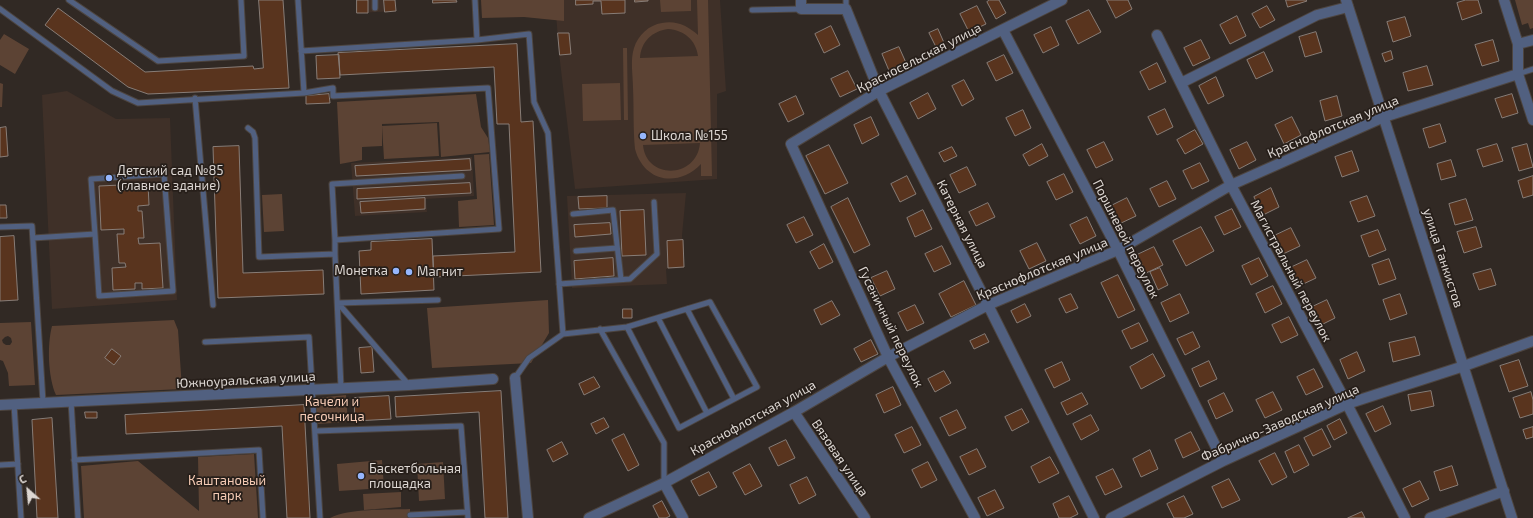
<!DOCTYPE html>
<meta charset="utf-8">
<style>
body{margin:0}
#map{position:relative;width:1533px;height:518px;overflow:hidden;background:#312924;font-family:"Exo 2",sans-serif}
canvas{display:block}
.north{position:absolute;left:8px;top:470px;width:40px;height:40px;-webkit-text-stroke:3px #271f1a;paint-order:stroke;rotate:333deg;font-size:11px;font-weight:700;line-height:16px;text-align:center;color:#ddd7d3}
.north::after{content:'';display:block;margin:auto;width:14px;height:18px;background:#ddd7d3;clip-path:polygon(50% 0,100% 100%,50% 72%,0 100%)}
</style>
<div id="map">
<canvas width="1533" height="518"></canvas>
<div class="north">С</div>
</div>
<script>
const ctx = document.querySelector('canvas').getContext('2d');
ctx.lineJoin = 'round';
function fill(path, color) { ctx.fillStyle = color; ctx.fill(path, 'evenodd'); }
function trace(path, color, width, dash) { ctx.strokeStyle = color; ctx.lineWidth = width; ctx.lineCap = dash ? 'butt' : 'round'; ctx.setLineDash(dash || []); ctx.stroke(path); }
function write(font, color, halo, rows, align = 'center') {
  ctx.font = font + ' "Exo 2",sans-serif'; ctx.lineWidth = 3.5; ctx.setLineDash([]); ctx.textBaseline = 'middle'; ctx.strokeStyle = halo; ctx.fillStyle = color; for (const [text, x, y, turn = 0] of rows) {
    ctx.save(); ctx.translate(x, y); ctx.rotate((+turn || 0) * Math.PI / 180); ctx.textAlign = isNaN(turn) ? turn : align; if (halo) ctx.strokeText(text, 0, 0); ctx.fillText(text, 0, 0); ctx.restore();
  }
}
fill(new Path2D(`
 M357,0H395L396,11L357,13Z
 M555,0H720L726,91L717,94V179L575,189L559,53Z
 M67,91L116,119L170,118L177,300L52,309L42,95Z
 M472,157L474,196L426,199L427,212L355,216L351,163Z
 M686,193L682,235L684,268L666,269L667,284L572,288L567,196Z`), '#3f3028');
fill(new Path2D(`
 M481,0H564V21L524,17L482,18Z
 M660,0H691V11L661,12Z
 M697,0H708L712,176H701V164C678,188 644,182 635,149C633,129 634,108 633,88C633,75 630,60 634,48C638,35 649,25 662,23C676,20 688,26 698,35ZM668,29C684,30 696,40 698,56L640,58C641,42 652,31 668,29ZM700,143C697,179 646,180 643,145Z
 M1515,0H1533V28L1530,29L1528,23L1522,25Z
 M4,34L29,49L15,74L0,65V40Z
 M623,48H627L628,120H624Z
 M0,83L3,84L2,107H0Z
 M620,83L621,120L583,121L582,84Z
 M476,94L481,127L488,138L490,152L441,157L439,122L382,124V146L362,147V160L340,164L337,102Z
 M437,123L439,156L384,159L382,126Z
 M489,154L494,225L459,227L458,201L477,199L474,155Z
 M282,194L284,231L264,232L262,195Z
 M548,300L549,333L531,363L432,368L427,308Z
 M174,320L178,330L182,389L56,395C48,377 47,345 52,326Z
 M31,322L35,385L9,386L8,373L3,361L0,360V323ZM8,336L11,338L12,342L10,345H6L3,343L2,340L5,337Z
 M346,395L348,422L318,424L316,398Z
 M254,454L258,518H84L81,466L138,461L199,511L198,457Z
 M382,460L384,488L339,491L337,464Z
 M443,462L445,499L419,501L417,464Z
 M401,492V507L364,510L363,494Z
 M410,509V518H330C349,508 388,510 410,509Z`), '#5c4334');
const building = new Path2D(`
 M259,0H283L289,88L148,94L128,87L45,25L58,8L145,72L253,66L254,69L263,68Z
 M357,0H368V13H357Z
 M384,0H395L396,11L385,12Z
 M433,0H456L457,2L433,3Z
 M576,0H625V13L602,14L601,1H593V4L576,5Z
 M635,0H648V1L635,2Z
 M990,0H999L1006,13L996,19L987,2Z
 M1107,0H1128L1132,9L1116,18Z
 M1286,0H1306L1307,1L1288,7Z
 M1466,0H1478L1482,13L1462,20L1457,3Z
 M977,6L986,24L969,32L960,14Z
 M1267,6L1275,20L1260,28L1252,14Z
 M1089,10L1101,32L1078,44L1066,21Z
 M1237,16L1246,36L1230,44L1220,25Z
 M1405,17L1411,36L1393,42L1387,22Z
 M831,26L840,45L824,53L815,34Z
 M1051,27L1059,45L1043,53L1034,35Z
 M938,29L945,45L937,49L929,33Z
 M1316,32L1322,52L1305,57L1299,37Z
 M558,33H569L571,54L560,55Z
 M1201,40L1210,58L1193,66L1184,48Z
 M1493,40L1499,61L1482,66L1475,45Z
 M517,44L521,122L533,121L541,272L434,277L433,256L515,252L509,124H497L494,67L340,75L338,53Z
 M899,47L907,65L890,73L882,54Z
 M1391,51L1393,59L1385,62L1382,54Z
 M1264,52L1273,71L1256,79L1247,60Z
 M339,55L340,78L317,79L316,56Z
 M1004,55L1013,73L996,81L987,63Z
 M1157,63L1166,82L1149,90L1140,72Z
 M1427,66L1433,85L1408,91L1403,73Z
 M848,71L857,89L840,97L831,79Z
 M1216,77L1224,96L1208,104L1199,86Z
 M964,80L974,99L962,106L952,86Z
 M928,93L936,109L918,119L910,103Z
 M329,94L330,103L306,104V96Z
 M1512,94L1518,113L1502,118L1495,99Z
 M796,96L804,114L788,122L779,104Z
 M1337,96L1342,116L1325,121L1320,101Z
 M1165,109L1173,127L1157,135L1148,117Z
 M1023,110L1031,128L1015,136L1006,118Z
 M871,117L879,135L862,144L854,125Z
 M1292,117L1301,135L1284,144L1275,125Z
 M1440,124L1446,142L1429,148L1423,129Z
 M6,127L8,156L0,157V128Z
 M1195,130L1203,144L1185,154L1177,140Z
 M1104,142L1113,160L1096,168L1087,150Z
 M1247,142L1256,160L1239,169L1230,150Z
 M1042,144L1048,156L1029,166L1023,155Z
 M1497,144L1503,161L1483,167L1477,150Z
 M1527,144L1533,167L1519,171L1512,148Z
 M829,145L848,183L825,194L806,156Z
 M239,146L243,273L323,270L324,294L218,298L213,147Z
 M952,147L957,156L944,162L939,153Z
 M1352,151L1359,171L1342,177L1335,157Z
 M470,159L471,170L356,176L355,166Z
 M1451,160L1456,176L1441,180L1437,164Z
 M1200,163L1209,181L1192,189L1183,171Z
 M967,167L976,185L959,193L950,175Z
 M1064,174L1073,192L1056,200L1047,182Z
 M907,176L916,194L900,202L891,184Z
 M1533,176V195L1523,198L1518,181Z
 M1167,181L1176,199L1159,207L1150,189Z
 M470,183L471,193L357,199V189Z
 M148,184L149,205L138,206V211H142L144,238H138L139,244L160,243L163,288L142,289V283H135V289L113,290L112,268L126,267L125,263H119L117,234H124V229L101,230L99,186L121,185V191L126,190V185Z
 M1271,188L1279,207L1263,215L1254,197Z
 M607,196V208L579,209L578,197Z
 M1367,196L1375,216L1358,222L1350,202Z
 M425,198V209L361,213L360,202Z
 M848,198L870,245L854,253L831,207Z
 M1127,198L1136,216L1119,224L1111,206Z
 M1466,199L1473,220L1455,225L1449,204Z
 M988,203L995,217L976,226L969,212Z
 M0,205H6L7,218H0Z
 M1232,209L1241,227L1224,235L1215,217Z
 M644,210L646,255L622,256L620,211Z
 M923,210L932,229L915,237L907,218Z
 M804,217L813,235L796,243L787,225Z
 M1087,217L1096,236L1080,244L1070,225Z
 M610,223L611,234L575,237L574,225Z
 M1201,227L1214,251L1186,266L1173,241Z
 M1476,227L1482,247L1464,253L1457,232Z
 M1291,228L1300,246L1283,254L1274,236Z
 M1378,230L1386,250L1369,257L1361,236Z
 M14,236L18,300L0,301V237Z
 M432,239L434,290L361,294L359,251L371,250V242Z
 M683,240L684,267L668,268L667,241Z
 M1037,243L1046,261L1029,269L1020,251Z
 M824,244L833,262L819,269L810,252Z
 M942,246L951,264L934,272L925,254Z
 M1154,247L1163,265L1146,273L1137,255Z
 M613,258L614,276L575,279L574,261Z
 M1259,258L1268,276L1251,285L1242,266Z
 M1389,259L1396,279L1379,285L1372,265Z
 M1307,260L1316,278L1299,286L1290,268Z
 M1160,268L1168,285L1158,290L1150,272Z
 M1491,269L1496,285L1479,290L1473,274Z
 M887,271L895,289L880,296L871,278Z
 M1118,275L1135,310L1118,318L1101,283Z
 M964,281L976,305L951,317L939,294Z
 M1273,286L1282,304L1265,313L1256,294Z
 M1071,294L1078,308L1066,313L1059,299Z
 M1180,294L1189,313L1170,322L1161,303Z
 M1400,294L1407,314L1390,320L1383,300Z
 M1327,300L1335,318L1319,326L1310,308Z
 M832,301L840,315L821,325L814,310Z
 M1025,304L1031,316L1017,323L1011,311Z
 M915,305L924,323L907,331L898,313Z
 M623,309H632V318H623Z
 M1289,317L1298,335L1281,343L1272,325Z
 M1139,323L1148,341L1131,349L1122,331Z
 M1193,332L1200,347L1185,355L1177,339Z
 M985,334L989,342L974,349L970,341Z
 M1415,337L1420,355L1393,362L1389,343Z
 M871,340L878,354L861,362L854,349Z
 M372,347L374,372L361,373L359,348Z
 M112,349L121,356L114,365L105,358Z
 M1357,352L1365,371L1348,379L1340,360Z
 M1153,354L1165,376L1141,389L1130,367Z
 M1519,360L1528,386L1509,392L1500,366Z
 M1209,361L1217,379L1200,387L1192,369Z
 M1062,362L1070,380L1054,388L1045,370Z
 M1314,369L1323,387L1306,395L1297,377Z
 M944,371L951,383L935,392L928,379Z
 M594,377L600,387L584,395L579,384Z
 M893,387L901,405L884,413L876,395Z
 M501,391L508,518H485L479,412L396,417L395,397Z
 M1431,391L1434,406L1411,411L1408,395Z
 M1273,392L1282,410L1265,418L1256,400Z
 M1531,392L1533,400V414L1520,418L1513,398Z
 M1082,393L1088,404L1067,415L1061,403Z
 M1224,393L1233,411L1216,419L1208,401Z
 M389,396L391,419L355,421L354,398Z
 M304,405L310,518H287L282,426L126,434L125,415Z
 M1383,406L1391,424L1375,432L1366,414Z
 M1022,409L1029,422L1012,431L1005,417Z
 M957,410L966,428L949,436L940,418Z
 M85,412H97V418H86Z
 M1091,415L1099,430L1081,440L1073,424Z
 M52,418L58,518H37L32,420Z
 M604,418L609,427L596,434L591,424Z
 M1340,419L1347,433L1334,440L1327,426Z
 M912,427L921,445L904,453L895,435Z
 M1533,427V437L1526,439L1523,430Z
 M1322,429L1331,447L1313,456L1304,438Z
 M1191,432L1200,450L1183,458L1175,440Z
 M624,434L639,465L628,471L612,440Z
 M786,440L795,458L778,466L769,448Z
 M562,442L568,454L553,462L547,450Z
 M1299,445L1309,465L1294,473L1285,452Z
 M977,449L986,467L969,475L960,457Z
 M1150,450L1158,469L1141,477L1133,459Z
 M1275,453L1287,477L1272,485L1259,461Z
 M1050,457L1059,473L1039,483L1031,467Z
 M928,462L937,480L921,488L912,470Z
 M750,464L762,486L745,495L733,473Z
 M1452,466L1458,485L1440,491L1434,472Z
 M1113,469L1122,487L1105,495L1096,477Z
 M709,472L717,487L699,496L691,481Z
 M807,477L816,495L799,504L790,485Z
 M1229,479L1240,500L1222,508L1212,487Z
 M1420,481L1429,499L1412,507L1403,489Z
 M995,490L1004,508L987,516L978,498Z
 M1069,496L1078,514L1070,518H1059L1053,504Z
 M1184,496L1193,514L1184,518H1174L1167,504Z
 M662,501L670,516L666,518H659L653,506Z
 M1362,512L1365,518H1348Z`);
fill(building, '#59341e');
trace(building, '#887d77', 1);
const service = new Path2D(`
 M69,0L158,61L244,56L241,0
 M298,0L304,93
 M375,0V8
 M475,0L477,40
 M846,0V9
 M0,9L112,91L138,103L304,93L333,88V96L488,88L499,229L335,240V254
 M752,10L801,9
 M301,51L477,40L529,34L534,102L548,133L563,334L529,358L515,378
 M1518,74L1533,69
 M195,98L213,305
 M248,128L253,132L255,138L259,257L335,254L341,388
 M573,214L613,210L621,279
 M0,227L32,226L43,402
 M33,238L95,234L99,296L173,291L164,174L91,179L95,234
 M335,240L332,184L462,176
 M576,251L617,248
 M559,284L630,279L657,254L654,202
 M687,309L734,399
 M658,318L707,413
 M600,329L664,443V483
 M563,334L627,327L710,302L757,387L679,428L627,327
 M205,342L309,337L320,518
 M408,384L338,303L438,300
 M71,401L78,518
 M14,404L21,518
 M315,431L461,426L468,518
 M74,460L259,450L263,518
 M0,465L18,464
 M410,515L467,512`);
const minor = new Path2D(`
 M801,0V9H846L879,91L988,305L1094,518
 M1504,0L1518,44V74L1533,120
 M1003,30L1118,250L1223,461
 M1157,35L1231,185L1347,404L1405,518
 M1518,44L1533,40
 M1181,83L1317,15L1348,7
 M515,378L528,518
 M0,405L409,385L493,379
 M794,412L865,518
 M664,483L683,518
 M589,518L664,483L794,412L888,357L988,305L1118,250L1231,185L1384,117L1518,74
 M975,518L888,357L791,144L879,91L1062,0
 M1111,518L1223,461L1347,404L1464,366L1533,341
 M1430,518L1504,491`);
const tertiary = new Path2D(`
 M1346,0L1512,518`);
trace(service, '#4d4540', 7);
trace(minor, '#4d4540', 12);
trace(tertiary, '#4d4540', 12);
trace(service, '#516080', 5);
trace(minor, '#516080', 10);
trace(tertiary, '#516080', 10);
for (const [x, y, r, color] of [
 [643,136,4,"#96b6fd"],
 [109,178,4,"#96b6fd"],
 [396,271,4,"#96b6fd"],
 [409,272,4,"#96b6fd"],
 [361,476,4,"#96b6fd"]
]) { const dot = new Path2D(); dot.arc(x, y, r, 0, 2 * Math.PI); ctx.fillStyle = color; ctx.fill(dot); trace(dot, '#271f1a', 1.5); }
write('13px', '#ddd7d3', '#271f1a', [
 ["Красносельская улица",919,58,-27],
 ["Краснофлотская улица",1333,127,-23],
 ["Катерная улица",962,224,63],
 ["Поршневой переулок",1126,239,63],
 ["улица Танкистов",1443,258,72],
 ["Краснофлотская улица",1042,269,-23],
 ["Магистральный переулок",1291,271,62],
 ["Гусеничный переулок",891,327,64],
 ["Южноуральская улица",246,380,-3],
 ["Краснофлотская улица",753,418,-29],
 ["Фабрично-Заводская улица",1280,423,-24],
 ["Вязовая улица",840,458,56]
]);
write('13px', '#ddd7d3', '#271f1a', [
 ["Школа №155",651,136],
 ["Детский сад №85",117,171],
 ["(главное здание)",117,186],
 ["Монетка",388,271,"right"],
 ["Магнит",417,272],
 ["Баскетбольная",369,469],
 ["площадка",369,484]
], 'left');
write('13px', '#f6ccb6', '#271f1a', [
 ["Качели и",332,402],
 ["песочница",332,417],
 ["Каштановый",227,481],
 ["парк",227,496]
]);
</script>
